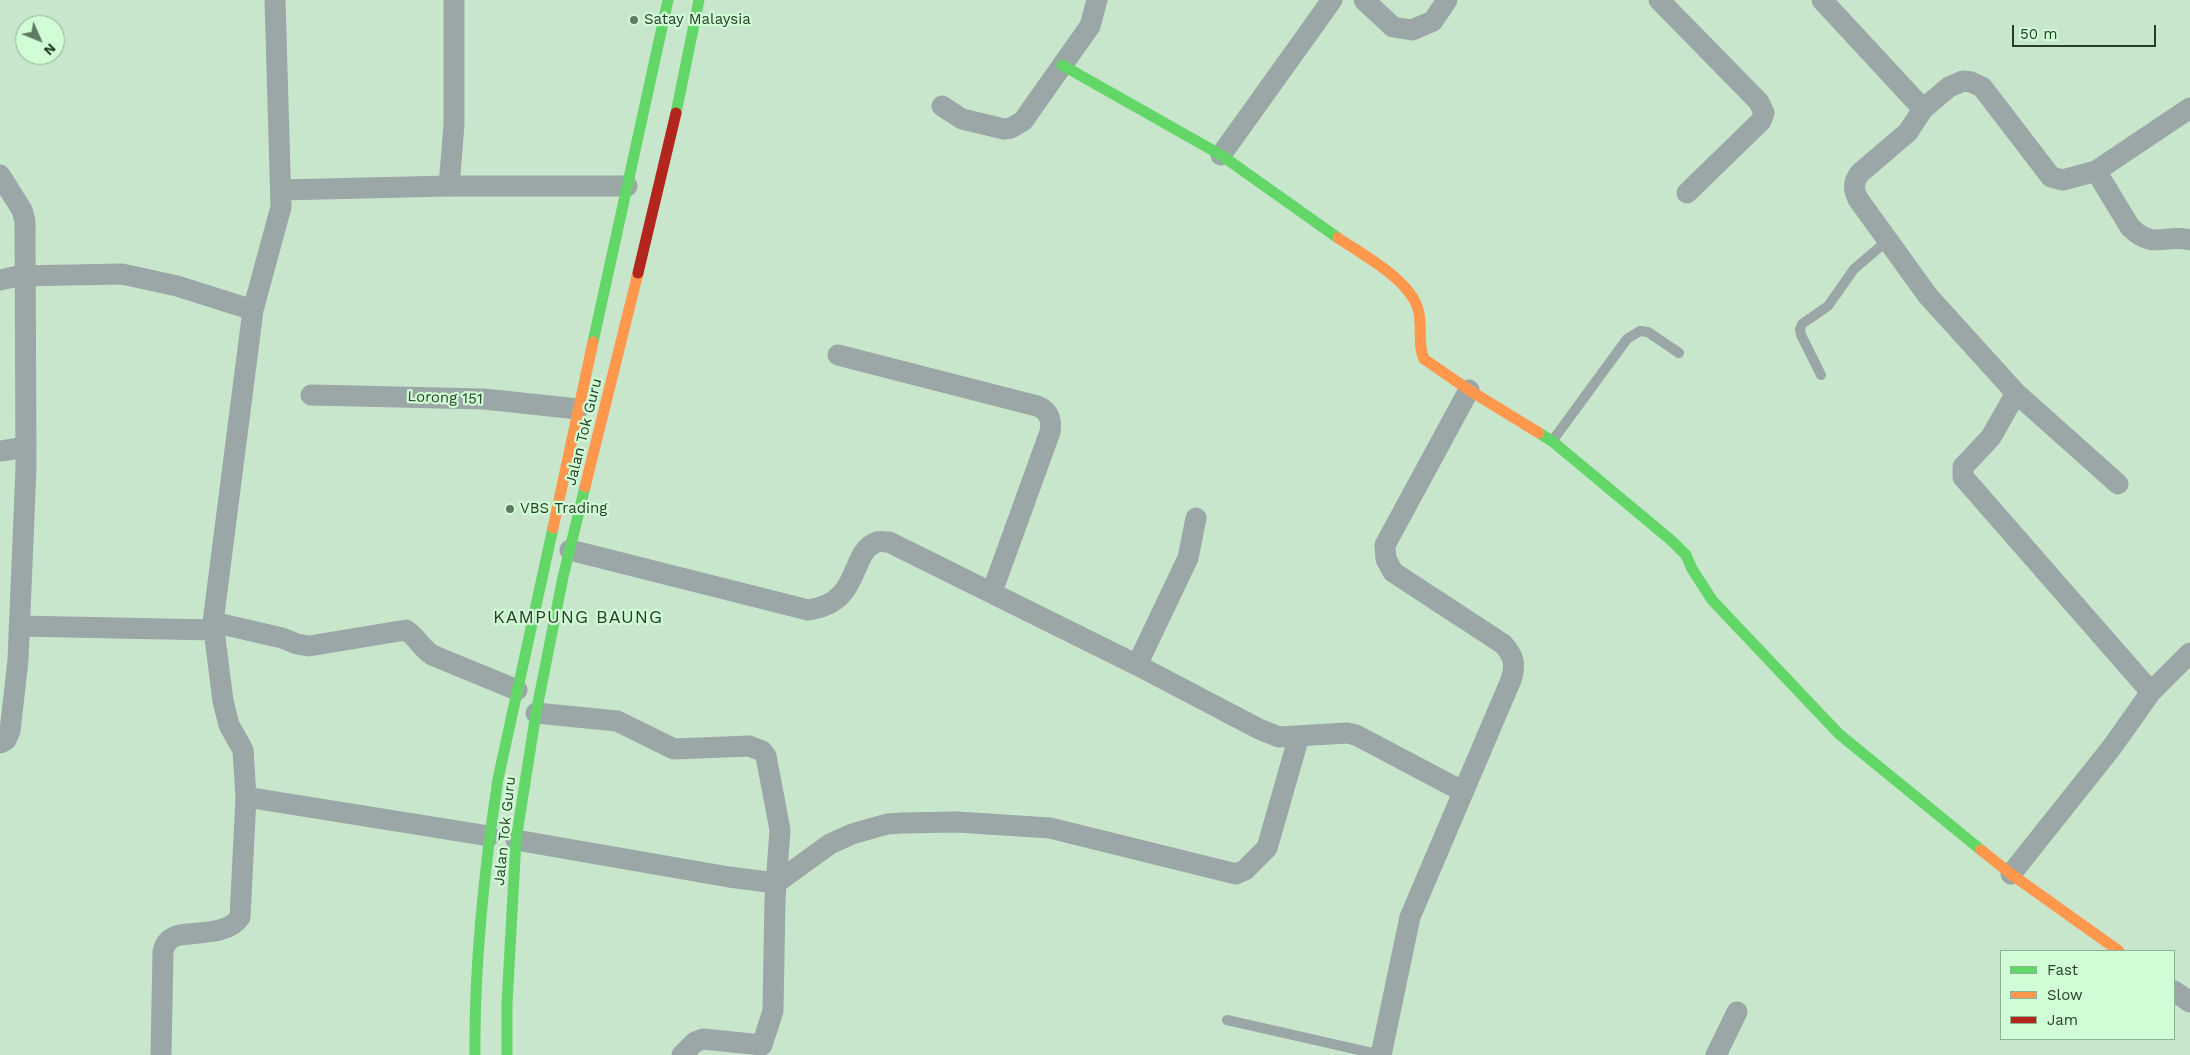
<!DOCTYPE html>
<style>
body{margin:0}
#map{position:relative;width:2190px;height:1055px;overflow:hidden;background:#c8e6cc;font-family:"Work Sans",sans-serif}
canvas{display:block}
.legend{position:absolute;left:2000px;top:950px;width:175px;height:90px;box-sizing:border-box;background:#d0fdd5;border:1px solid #8db191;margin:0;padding:6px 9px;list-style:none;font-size:15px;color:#283e2b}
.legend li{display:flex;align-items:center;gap:10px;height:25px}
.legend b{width:25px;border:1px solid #8db191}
.north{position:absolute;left:15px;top:15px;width:50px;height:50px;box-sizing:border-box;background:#d0fdd5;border:1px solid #8db191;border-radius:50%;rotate:134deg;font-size:14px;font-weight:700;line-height:20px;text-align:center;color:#283e2b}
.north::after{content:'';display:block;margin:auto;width:18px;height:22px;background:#607963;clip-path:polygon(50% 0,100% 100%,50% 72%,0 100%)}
.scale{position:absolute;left:2012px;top:25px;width:144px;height:22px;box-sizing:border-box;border:2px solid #283e2b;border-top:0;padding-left:6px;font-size:15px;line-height:18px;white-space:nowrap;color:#283e2b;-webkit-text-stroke:4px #d0fdd5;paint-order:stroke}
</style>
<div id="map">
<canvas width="2190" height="1055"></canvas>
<ul class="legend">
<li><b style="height:6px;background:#63d668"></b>Fast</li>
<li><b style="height:6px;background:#ff974d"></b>Slow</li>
<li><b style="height:6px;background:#b3261e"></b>Jam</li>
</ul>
<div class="north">N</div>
<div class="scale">50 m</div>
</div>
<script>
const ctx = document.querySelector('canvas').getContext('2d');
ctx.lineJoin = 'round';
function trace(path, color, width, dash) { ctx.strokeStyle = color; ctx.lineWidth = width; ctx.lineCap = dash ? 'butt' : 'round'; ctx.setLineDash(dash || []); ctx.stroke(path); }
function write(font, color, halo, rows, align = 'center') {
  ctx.font = font + ' "Work Sans",sans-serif'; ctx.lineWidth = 4.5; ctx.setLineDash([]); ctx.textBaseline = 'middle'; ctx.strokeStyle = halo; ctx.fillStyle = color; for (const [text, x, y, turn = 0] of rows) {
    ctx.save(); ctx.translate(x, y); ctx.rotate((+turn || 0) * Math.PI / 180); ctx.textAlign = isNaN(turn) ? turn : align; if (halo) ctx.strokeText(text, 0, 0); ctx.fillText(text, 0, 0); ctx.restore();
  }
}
trace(new Path2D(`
 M1821,375L1801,335L1800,329L1802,324L1828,306L1854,269L1888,240
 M1553,440L1627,339L1640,331L1648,332L1679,353
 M1227,1020L1381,1055`), '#9ba6a6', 10);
trace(new Path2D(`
 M454,0V125L449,186H627
 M1364,0L1393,27L1412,30L1433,21L1447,0
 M1659,0L1759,102L1764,113L1761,121L1687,193
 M1822,0L1923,109
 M942,106L962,119L1004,129L1011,128L1023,121L1090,26L1097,0
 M1221,155L1332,0
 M2096,171L2190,108
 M0,175L22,210L25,221L26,468L18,660L10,731L6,740L0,743
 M281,190L449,186
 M0,280L18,276L122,274L177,286L253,310
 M838,355L1037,406C1049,411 1052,419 1050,432L992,592
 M2016,393L1991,437L1963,467V477L2151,692
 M311,395L484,399L578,409
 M0,451L26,447
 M2118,484L2016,393L1928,296L1858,199C1853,189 1853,182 1860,173L1908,132L1923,109L1949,87L1963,81L1971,82L1982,87L2051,177L2063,180L2096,171L2130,227C2154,251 2166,233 2190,240
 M570,550L808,610C863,603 848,552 877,542C880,541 885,542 889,542L1137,665L1259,729L1279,737L1347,733L1356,735L1462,791
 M213,622L282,638L297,644L309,646L406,630C417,637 421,648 432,655L517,690
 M19,626L214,630
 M1137,665L1188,558L1196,518
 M536,713L617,721L674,749L749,746L762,751L766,756L780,830L775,899L773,1011L762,1045L703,1039L695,1042L682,1055
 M246,797L243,750L229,725L223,701L213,622L253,310L281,207L275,0
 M516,840L729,877L776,883L830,844L852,834L887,824L902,823L957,822L1050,828L1236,874L1245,870L1267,848L1299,736
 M2011,874L2112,747L2151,692L2190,653
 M2174,991L2190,1002
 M161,1055L163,952C165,942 170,937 180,935C198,932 230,934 240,917L246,797L489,836
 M1381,1055L1410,917L1511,680C1516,664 1514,656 1503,644L1393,572L1386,559L1385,545L1469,390
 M1716,1055L1737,1012`), '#9ba6a6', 21);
trace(new Path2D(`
 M1062,65L1221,155L1338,238
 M676,113L699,0
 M593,342L668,0
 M1539,433L1552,441L1672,541L1686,555L1692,569L1712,600L1839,734L1981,850
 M475,1055C474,962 484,871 498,779L553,528
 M507,1055V1003L516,840L536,713L563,577L585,487`), '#63d668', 11);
trace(new Path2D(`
 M1338,238C1363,255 1409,279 1418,309C1423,325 1417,344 1424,359L1469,390L1539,433
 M585,487L638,273
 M553,528L593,342
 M1981,850L2011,874L2119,951`), '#ff974d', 11);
trace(new Path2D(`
 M638,273L676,113`), '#b3261e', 11);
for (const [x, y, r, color] of [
 [634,20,5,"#607963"],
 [510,509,5,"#607963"]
]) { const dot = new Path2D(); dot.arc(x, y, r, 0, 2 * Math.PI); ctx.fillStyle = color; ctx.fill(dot); trace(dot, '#d0fdd5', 2); }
write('15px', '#283e2b', '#d0fdd5', [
 ["Satay Malaysia",644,20],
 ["VBS Trading",520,509]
], 'left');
write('15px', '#283e2b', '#d0fdd5', [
 ["Lorong 151",445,398,2],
 ["Jalan Tok Guru",584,432,-76],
 ["Jalan Tok Guru",505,831,-84]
]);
ctx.letterSpacing = '1px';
write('18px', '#283e2b', '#d0fdd5', [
 ["KAMPUNG BAUNG",578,618]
]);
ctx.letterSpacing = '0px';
</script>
